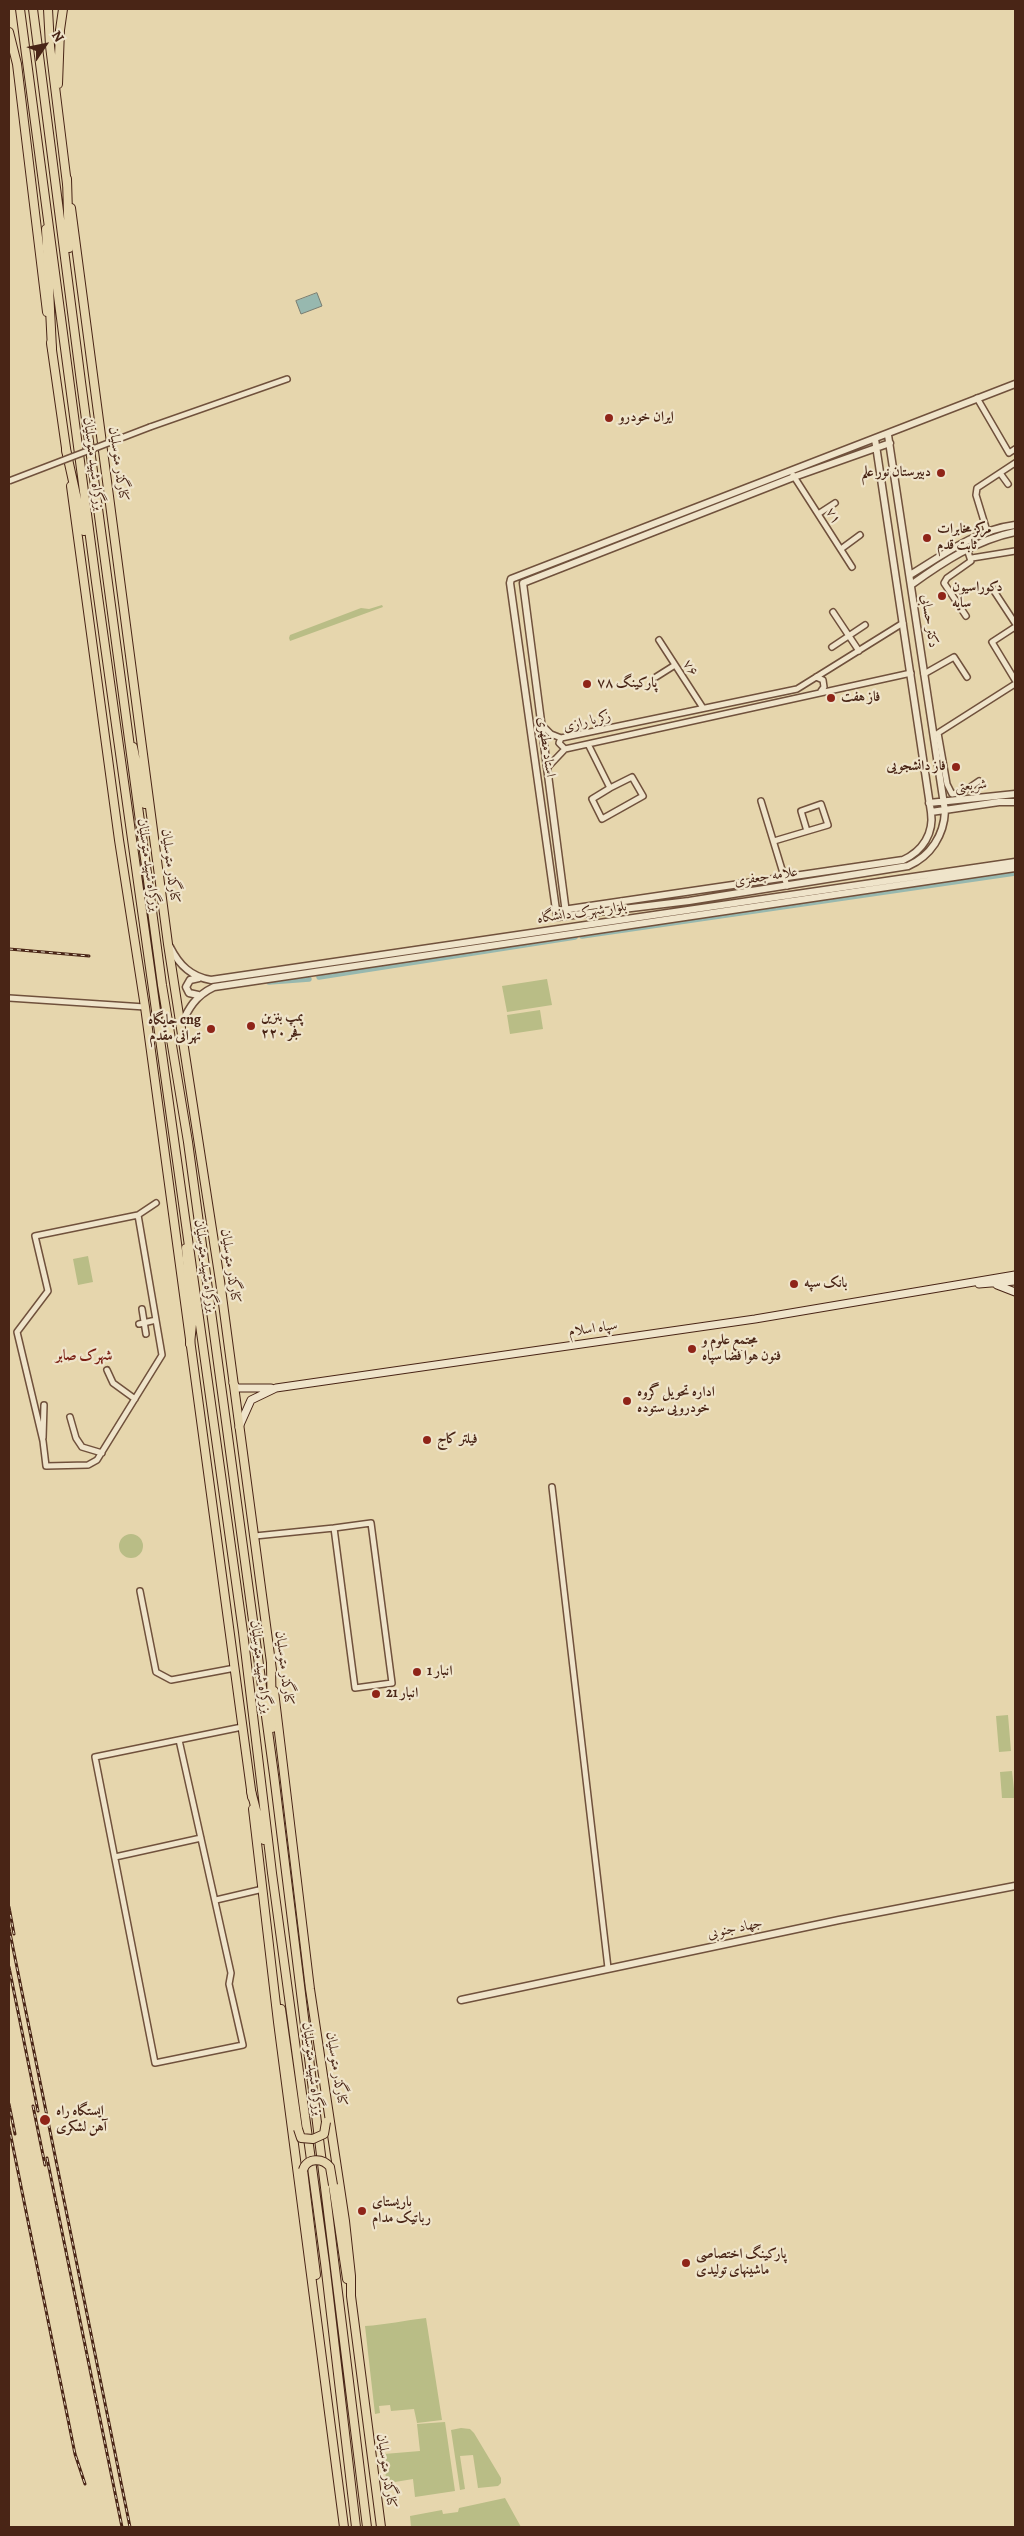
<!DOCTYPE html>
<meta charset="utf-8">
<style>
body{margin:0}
#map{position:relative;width:1024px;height:2536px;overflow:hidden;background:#e6d6ad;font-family:Alegreya,serif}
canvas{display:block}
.frame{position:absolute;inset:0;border:10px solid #492516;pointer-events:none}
.north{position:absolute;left:20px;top:20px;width:50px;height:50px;-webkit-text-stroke:4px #efe4ca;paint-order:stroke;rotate:56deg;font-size:14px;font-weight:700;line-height:20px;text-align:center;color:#492516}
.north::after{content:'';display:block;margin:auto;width:18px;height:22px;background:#492516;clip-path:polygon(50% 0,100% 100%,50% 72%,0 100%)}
</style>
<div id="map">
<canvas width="1024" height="2536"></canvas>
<div class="frame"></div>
<div class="north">N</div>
</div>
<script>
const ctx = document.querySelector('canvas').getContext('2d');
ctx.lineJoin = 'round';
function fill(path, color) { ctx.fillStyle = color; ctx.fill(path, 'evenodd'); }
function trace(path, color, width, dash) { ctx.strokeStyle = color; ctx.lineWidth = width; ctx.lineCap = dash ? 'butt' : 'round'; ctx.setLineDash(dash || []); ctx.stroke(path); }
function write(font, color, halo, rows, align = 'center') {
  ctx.font = font + ' Alegreya,Amiri,serif'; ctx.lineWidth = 4.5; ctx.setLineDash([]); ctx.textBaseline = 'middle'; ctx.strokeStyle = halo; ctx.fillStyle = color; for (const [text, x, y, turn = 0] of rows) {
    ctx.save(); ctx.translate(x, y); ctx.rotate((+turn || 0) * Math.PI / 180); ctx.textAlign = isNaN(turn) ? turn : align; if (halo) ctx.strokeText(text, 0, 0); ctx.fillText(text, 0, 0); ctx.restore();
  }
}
fill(new Path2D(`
 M382,605L383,607L290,641L289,638L290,635L361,608L369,609Z
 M547,979L552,1005L507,1012L502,986Z
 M540,1010L543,1029L510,1034L507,1015Z
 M88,1256L93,1282L78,1285L73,1259Z
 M119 1546a12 12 0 1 1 24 0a12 12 0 1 1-24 0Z
 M1008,1715L1011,1751L999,1752L996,1716Z
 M1012,1771L1015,1798H1002L1000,1772Z
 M426,2318L442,2420L417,2423L414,2409L391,2411L390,2405L379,2406L380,2413L375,2414L365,2326C386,2325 405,2320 426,2318Z
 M445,2422L455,2491L415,2497L413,2479L395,2482L386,2480L384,2454L420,2451L417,2424Z
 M461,2428L470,2429L474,2433L501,2478V2483L498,2486L478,2488L473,2455L460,2456L465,2489L460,2490L451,2430Z
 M505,2498L521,2527H411L410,2516L442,2510L443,2514L458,2512L459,2508Z`), '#b9bd86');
const water = new Path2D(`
 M317,293L322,306L301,314L296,301Z`);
fill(water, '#97b8af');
trace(water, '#787d72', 1);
trace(new Path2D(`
 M582,936L1015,873
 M319,977L575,937
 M269,982L309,979`), '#97b8af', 5.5);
const minor = new Path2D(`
 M977,398L1009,453L1015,449
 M150,427L287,379
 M1000,473L1008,484
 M793,475L852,567
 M818,514L835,503
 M987,531L976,495L977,488L1015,463
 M841,549L860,535
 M972,558L1015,551
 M992,588L1015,623
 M833,612L859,651
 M966,616L944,583L947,578L971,561L967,549
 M1015,627L992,642L1015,680
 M659,640L703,708
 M832,647L865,625
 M924,674L954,657L967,677
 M656,677L675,665
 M816,677L823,680L824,687L821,691
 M542,725L551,734L561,738
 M588,744L610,788L632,777L643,796L602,819L592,799L610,788
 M565,749L559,743L561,738L797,689L903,623
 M565,749L911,673
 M547,768L565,749
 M979,781L963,792L952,794L947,784L938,733L1015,684
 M761,801L787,886
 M774,841L828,825L821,804L801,811L807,831
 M9,998L145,1007
 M138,1215L162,1355L97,1460L88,1465L46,1466L43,1441L17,1332L48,1291L35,1236L138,1215L156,1203
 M142,1309L146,1334
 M139,1324L156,1320
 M107,1370L113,1383L135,1399
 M70,1417L76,1438L82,1447L102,1453
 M43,1438L44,1405
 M552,1487L608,1968
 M371,1523L392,1683L355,1688L334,1528Z
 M255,1536L334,1528
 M140,1591L156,1672L171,1680L235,1668
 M179,1740L231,1973L229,1984L243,2045L155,2063L95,1757L242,1727
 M115,1857L201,1838
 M216,1900L263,1889`);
const tertiary = new Path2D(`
 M888,435L945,811C944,835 931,856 908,866L689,901L557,917L510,583L511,579L1015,384
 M910,575C943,555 976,530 1015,525
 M911,585C943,562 976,540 1015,532
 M929,803L1015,794
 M931,812L999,802H1015
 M556,911L903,860C923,851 934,833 931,812L875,439
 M566,913L523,583L794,477L890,443
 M170,947C179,965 191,977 211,980L1015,862
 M198,995L189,993L186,987L190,980L199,978
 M180,1026C189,1008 195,996 214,987L1015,868
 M461,2000L839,1920L1015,1886`);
const secondary = new Path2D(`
 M979,1284L1015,1281
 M997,1285L1015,1292
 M233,1383L237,1388H271
 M239,1427L251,1400L276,1388L755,1319L1015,1275`);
const primary = new Path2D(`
 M48,9L50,46L67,184
 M9,32L17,64L47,312
 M58,84L60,30L63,9
 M71,208L168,944L220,1281L272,1670
 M51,343L67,455
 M71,486L119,840L145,1007L252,1797
 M133,747L145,804
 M274,1691L310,1989L345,2221L351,2276V2296L381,2527
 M253,1809L278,2022L344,2527
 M281,2009L298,2129
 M303,2170L316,2275
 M333,2185L347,2279`);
const trunk = new Path2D(`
 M20,9L96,582L243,1632L272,1873L325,2263L356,2527
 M33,9L81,382L162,985L188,1142L274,1775L367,2527
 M67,179L69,248
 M46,229L52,349
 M66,450L84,531
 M186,1248L192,1324L190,1344
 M271,1664L272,1728
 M251,1791L264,1840`);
trace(minor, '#70513c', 8);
trace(tertiary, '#70513c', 9);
trace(secondary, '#492516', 9);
trace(primary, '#492516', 10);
trace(trunk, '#492516', 10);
trace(minor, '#efe4ca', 5);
trace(tertiary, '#efe4ca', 6);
trace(secondary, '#efe4ca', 7);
trace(primary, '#e6d6ad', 8);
trace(trunk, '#e6d6ad', 8);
const rail = new Path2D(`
 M9,949L89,956
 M9,1907L14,1934
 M9,1928L130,2527
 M9,1967L38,2111
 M9,2104L15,2134
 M33,2106L45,2165
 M9,2127L75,2454L85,2484
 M47,2158L122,2527`);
trace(rail, '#492516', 3);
trace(rail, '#efe4ca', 1, [4]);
const minorBridge = new Path2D(`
 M9,481L150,427`);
const primaryBridge = new Path2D(`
 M298,2129L301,2138L313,2139L324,2134L326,2122
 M303,2170C307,2157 323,2158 330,2167L333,2185`);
trace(minorBridge, '#70513c', 8, []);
trace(primaryBridge, '#492516', 10, []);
trace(minorBridge, '#efe4ca', 5);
trace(primaryBridge, '#e6d6ad', 8);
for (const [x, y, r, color] of [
 [609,418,5,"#8f2418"],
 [941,473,5,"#8f2418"],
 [927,538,5,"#8f2418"],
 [942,596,5,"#8f2418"],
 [587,684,5,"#8f2418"],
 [831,698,5,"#8f2418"],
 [956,767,5,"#8f2418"],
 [251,1026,5,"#8f2418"],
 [211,1029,5,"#8f2418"],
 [794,1284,5,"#8f2418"],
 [692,1349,5,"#8f2418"],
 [627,1401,5,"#8f2418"],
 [427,1440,5,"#8f2418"],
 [417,1672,5,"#8f2418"],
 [376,1694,5,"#8f2418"],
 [45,2120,6,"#8f2418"],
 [362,2211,5,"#8f2418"],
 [686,2263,5,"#8f2418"]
]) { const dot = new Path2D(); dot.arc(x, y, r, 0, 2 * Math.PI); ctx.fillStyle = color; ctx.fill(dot); trace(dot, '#efe4ca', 2); }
write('bold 14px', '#492516', '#efe4ca', [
 ["ایران خودرو",619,418],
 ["دبیرستان نور علم",931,473,"right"],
 ["مرکز مخابرات",937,530],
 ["ثابت قدم",937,546],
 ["دکوراسیون",952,588],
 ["سایه",952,604],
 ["پارکینگ ۷۸",597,684],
 ["فاز هفت",841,698],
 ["فاز دانشجویی",946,767,"right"],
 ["پمپ بنزین",261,1018],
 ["۲۲۰ فجر",261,1034],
 ["جایگاه cng",201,1021,"right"],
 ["تهرانی مقدم",201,1037,"right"],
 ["بانک سپه",804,1284],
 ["مجتمع علوم و",702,1341],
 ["فنون هوا فضا سپاه",702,1357],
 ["اداره تحویل گروه",637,1393],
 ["خودرویی ستوده",637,1409],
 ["فیلتر کاج",437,1440],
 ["انبار 1",427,1672],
 ["انبار 21",386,1694],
 ["ایستگاه راه",56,2112],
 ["آهن لشکری",56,2128],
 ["باریستای",372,2203],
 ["رباتیک مدام",372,2219],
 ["پارکینگ اختصاصی",696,2255],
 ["ماشینهای تولیدی",696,2271]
], 'left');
write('14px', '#492516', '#efe4ca', [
 ["بزرگراه شهید متوسلیان",93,464,83],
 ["کنارگذر متوسلیان",118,464,82],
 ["۷۱",833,516,57],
 ["دکتر حسابی",929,621,81],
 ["۷۶",690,668,57],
 ["زکریا رازی",587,722,-14],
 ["استاد مطهری",546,747,82],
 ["شریعتی",971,786,-6],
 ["بزرگراه شهید متوسلیان",148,865,82],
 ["کنارگذر متوسلیان",170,866,83],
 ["علامه جعفری",766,877,-9],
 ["بلوار شهرک دانشگاه",582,913,-8],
 ["بزرگراه شهید متوسلیان",205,1266,82],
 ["کنارگذر متوسلیان",230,1266,82],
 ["سپاه اسلام",593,1329,-8],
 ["بزرگراه شهید متوسلیان",260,1667,83],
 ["کنارگذر متوسلیان",284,1668,83],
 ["جهاد جنوبی",735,1929,-12],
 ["بزرگراه شهید متوسلیان",312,2069,83],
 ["کنارگذر متوسلیان",336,2069,81],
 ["کنارگذر متوسلیان",386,2471,82]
]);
write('bold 15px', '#7a1f14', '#efe4ca', [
 ["شهرک صابر",84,1356]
]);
</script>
